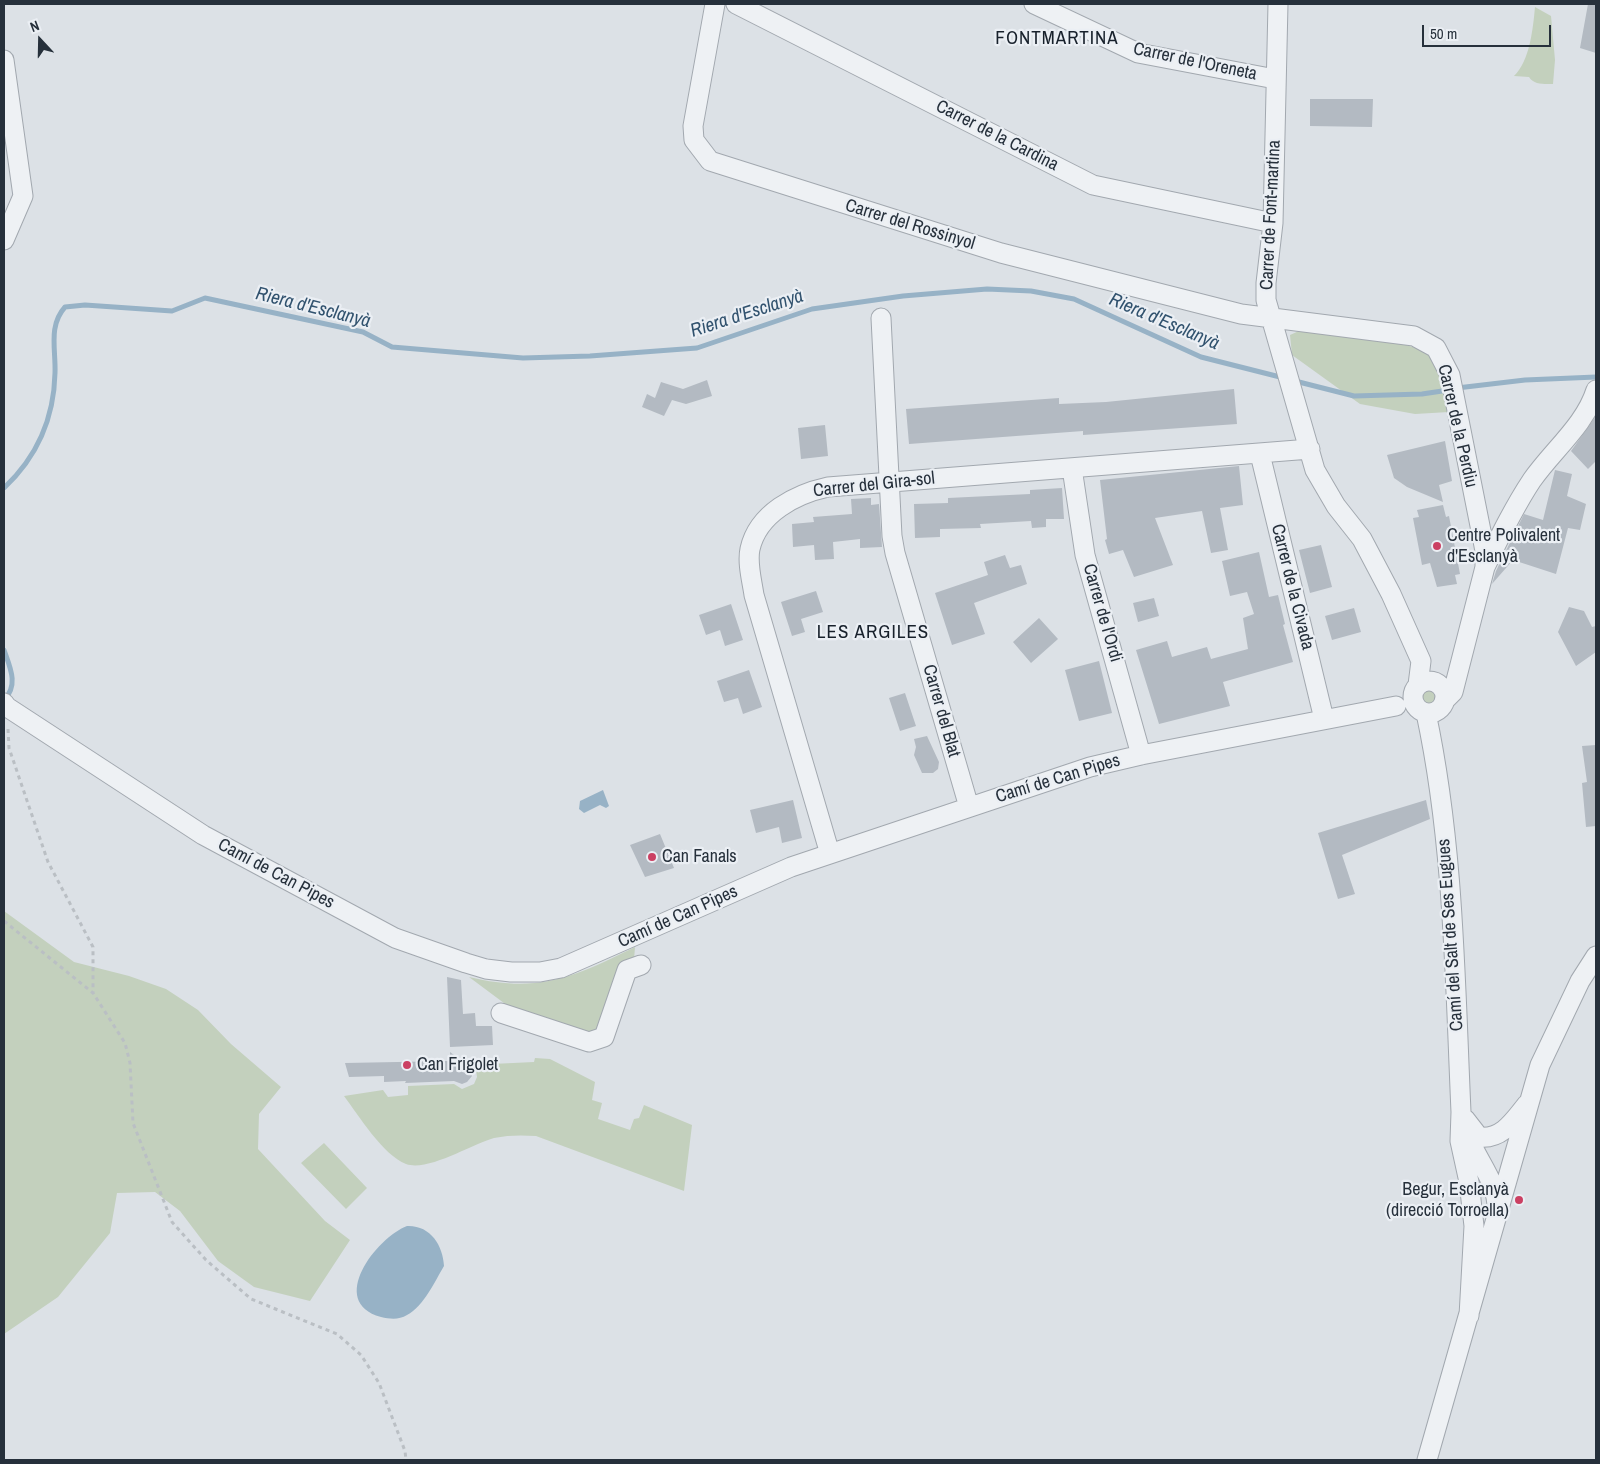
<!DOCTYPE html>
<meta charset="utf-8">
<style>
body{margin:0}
#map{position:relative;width:1600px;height:1464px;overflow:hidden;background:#dce1e6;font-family:"Archivo Narrow",sans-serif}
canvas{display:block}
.frame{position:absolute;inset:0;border:5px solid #26303b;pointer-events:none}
.north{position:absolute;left:15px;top:15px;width:50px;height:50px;-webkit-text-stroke:4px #ebeff4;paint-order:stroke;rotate:339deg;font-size:14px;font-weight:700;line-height:20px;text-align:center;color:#26303b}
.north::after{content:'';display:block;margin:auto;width:18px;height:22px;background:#26303b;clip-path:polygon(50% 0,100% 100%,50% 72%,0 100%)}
.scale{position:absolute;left:1422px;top:25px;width:129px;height:22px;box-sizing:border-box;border:2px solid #26303b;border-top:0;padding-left:6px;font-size:15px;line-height:18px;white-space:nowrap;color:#26303b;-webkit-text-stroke:4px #ebeff4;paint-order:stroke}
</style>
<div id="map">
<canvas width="1600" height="1464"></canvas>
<div class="frame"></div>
<div class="north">N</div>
<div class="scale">50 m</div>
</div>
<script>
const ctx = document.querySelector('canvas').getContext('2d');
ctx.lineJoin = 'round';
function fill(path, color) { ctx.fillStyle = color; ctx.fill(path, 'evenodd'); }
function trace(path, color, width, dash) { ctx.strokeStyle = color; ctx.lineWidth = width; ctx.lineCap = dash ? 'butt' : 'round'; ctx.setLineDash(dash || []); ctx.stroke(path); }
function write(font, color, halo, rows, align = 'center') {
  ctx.font = font + ' "Archivo Narrow",sans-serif'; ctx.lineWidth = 4.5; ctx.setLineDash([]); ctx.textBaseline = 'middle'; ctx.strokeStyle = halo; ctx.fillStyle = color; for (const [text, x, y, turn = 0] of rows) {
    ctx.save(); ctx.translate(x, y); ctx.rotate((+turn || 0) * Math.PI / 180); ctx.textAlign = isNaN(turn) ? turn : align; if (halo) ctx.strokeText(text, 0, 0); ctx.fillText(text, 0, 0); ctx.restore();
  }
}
fill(new Path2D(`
 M1535,7L1551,16L1555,60L1553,84C1544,84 1534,85 1529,77L1514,76C1530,61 1533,28 1535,7Z
 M1299,331C1329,334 1423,336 1438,364C1445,377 1446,397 1449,412L1415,414L1360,404L1292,355L1290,335Z
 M1420 697a9 9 0 1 1 18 0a9 9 0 1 1-18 0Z
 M4,911L74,962L129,976L166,989L198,1010L231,1044L281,1087L259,1114L258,1149L325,1221L350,1240L310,1301L254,1287L218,1261L180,1211L155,1192L117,1193L110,1233L58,1297L4,1334Z
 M635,947L634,960L600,1031L586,1035L520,1015L469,977C539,994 574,977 635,947Z
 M535,1058L550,1059L595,1082L592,1100L602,1103L598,1119L630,1130L634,1119L639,1118L644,1105L692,1125L684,1191L536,1136C522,1135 508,1135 494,1138C472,1144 428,1172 406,1164C383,1155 359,1116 344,1096L383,1090L388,1097L408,1095V1086L454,1084L462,1089L474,1084L477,1077L476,1070L471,1065L534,1062Z
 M324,1143L367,1188L346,1209L301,1163Z`), '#c3d0bd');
fill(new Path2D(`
 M603,790L609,806L606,808L600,805L584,813L579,809L580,801Z
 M407,1226C430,1225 443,1245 444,1266C435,1281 424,1306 407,1315C399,1320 390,1319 381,1317C327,1302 376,1238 407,1226Z`), '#97b2c6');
trace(new Path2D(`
 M1295,381L1354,396L1422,394L1449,390
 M1457,388L1525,380L1596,377
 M4,488C37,457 54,419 55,373C56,350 48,326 65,307L85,305L172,311L205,298L363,332L392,347L523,358L590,356L697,348L812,309L903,296L987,289L1031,291L1074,299L1201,357L1284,378
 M4,650C10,667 19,685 4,700`), '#97b2c6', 5);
fill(new Path2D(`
 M1588,4H1596V53L1580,48Z
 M1310,99H1373L1372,127L1310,126Z
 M707,380L712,396L686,404L672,400L664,416L642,407L647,394L655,398L661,382L683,389Z
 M1234,389L1237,424L1083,435V431L909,444L906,409L1059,398V404L1106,402Z
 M1596,416V461L1588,469L1571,451Z
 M825,425L828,456L801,459L798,428Z
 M1445,441L1452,481L1439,485L1443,502L1407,487L1394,478L1387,455Z
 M1239,466L1243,505L1220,508L1228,550L1211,553L1202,511L1155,518L1173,565L1134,577L1123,550L1109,554L1105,540L1107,539L1100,480Z
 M1555,470L1572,474L1567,496L1586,504L1580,530L1568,528L1556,574L1513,560L1492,584L1496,571L1524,514L1543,520Z
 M1062,488L1064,519H1046V527L1032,528L1031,521L980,524L981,528L940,529V537L915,538L914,504L948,503V498L1030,494V490Z
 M871,498V505L879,504L882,547L860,548V539L833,542L834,559L815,560L814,545L793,547L792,524L814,522L813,517L852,514L851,499Z
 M1443,505L1446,517L1449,516L1460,574L1455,575L1457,584L1437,587L1430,563L1422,565L1413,518L1419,517L1417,510Z
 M1321,545L1332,587L1310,593L1299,550Z
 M1259,552L1269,597L1278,595L1285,624L1283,625L1293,662L1223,682L1230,706L1159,724L1136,650L1167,641L1172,657L1207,647L1211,659L1248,649L1243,618L1254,614L1247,592L1230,596L1222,561Z
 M1005,555L1010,568L1021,565L1027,584L974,603L985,634L952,645L935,593L988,575L984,562Z
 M816,591L823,612L801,619L805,632L792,636L781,602Z
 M1154,598L1159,616L1138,622L1133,603Z
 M731,604L743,640L725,646L720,630L706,635L699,615Z
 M1569,607L1584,611L1592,627L1596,626V652L1576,666L1558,632Z
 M1354,608L1361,632L1332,640L1325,616Z
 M1039,618L1058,639L1031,663L1013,642Z
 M1099,661L1112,713L1079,721L1065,670Z
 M749,670L762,707L743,714L738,698L724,702L717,681Z
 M905,693L916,726L900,731L889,698Z
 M927,736L939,762L938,769L933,773H922L914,755L916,747L914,739Z
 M1596,745V826L1586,827L1582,783L1587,782L1582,746Z
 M793,800L802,838L782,843L779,827L756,833L750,810Z
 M1426,800L1430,819L1342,855L1355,894L1338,899L1318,833Z
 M660,834L674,868L645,877L630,845Z
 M447,977L461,980L463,1014L475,1013L476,1026H492L493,1045L450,1047Z
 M450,1052L471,1068L472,1076L467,1082L462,1084L454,1081L405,1083L406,1081L384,1082V1076L349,1077L345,1063L450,1061Z`), '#b3bac2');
const minor = new Path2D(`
 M715,4L693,126L694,140L710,161L1001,253L1241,314L1414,336L1436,348L1450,375L1485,551V567
 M736,4L1093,185L1273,223
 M1034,4L1138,53L1275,79
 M1278,4L1273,223L1266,283V300L1315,470L1336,506L1362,539L1391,594L1421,661L1418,685
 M4,60L23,196L4,240
 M881,318L892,536L895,553L969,807
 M1260,454L1324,719
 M1072,468L1085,555L1141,755
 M1413 697a16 16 0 1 1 32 0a16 16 0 1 1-32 0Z
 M1444,701L1453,692L1485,567C1499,538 1514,507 1532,480C1553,450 1585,425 1596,390
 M4,703L7,707L203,835L395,938L466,963L486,969L511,972H540L561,968L791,867L1090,767L1141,755L1396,706
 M1426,713C1454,844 1455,979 1461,1112L1460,1141L1469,1182L1474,1226L1469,1316
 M830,854L754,595C752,581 747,563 750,549C758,513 796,494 828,487L1310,449
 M501,1013L589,1042L604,1037L627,970L641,965
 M1465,1119L1479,1137C1502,1140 1514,1120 1527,1104
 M1467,1132C1475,1160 1498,1180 1497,1210
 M1427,1460L1540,1065L1580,981L1596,956`);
trace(minor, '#a2a8af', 21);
trace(new Path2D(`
 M8,729L9,748L48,862L93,947V993
 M4,921L93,993L125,1043L130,1063L133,1123L172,1222L206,1260L251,1299L337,1334L361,1355L379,1383L405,1451L406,1460`), '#babfc4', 3, [4, 4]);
trace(minor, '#eef1f4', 19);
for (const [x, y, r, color] of [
 [1437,546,5,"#cb4062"],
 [652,857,5,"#cb4062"],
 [407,1065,5,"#cb4062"],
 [1519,1200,5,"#cb4062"]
]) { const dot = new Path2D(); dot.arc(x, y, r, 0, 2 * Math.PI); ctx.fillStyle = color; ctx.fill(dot); trace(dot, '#ebeff4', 2); }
write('18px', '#26303b', '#ebeff4', [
 ["Carrer de l'Oreneta",1195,62,12],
 ["Carrer de la Cardina",997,136,27],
 ["Carrer de Font-martina",1271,215,-87],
 ["Carrer del Rossinyol",910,225,17],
 ["Carrer de la Perdiu",1457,426,77],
 ["Carrer del Gira-sol",874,485,-6],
 ["Carrer de la Civada",1292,587,76],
 ["Carrer de l'Ordi",1102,613,74],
 ["Carrer del Blat",941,711,74],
 ["Camí de Can Pipes",1058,779,-17],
 ["Camí de Can Pipes",276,874,28],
 ["Camí de Can Pipes",678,917,-24],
 ["Camí del Salt de Ses Eugues",1451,935,-94]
]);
write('18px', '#26303b', '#ebeff4', [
 ["Centre Polivalent",1447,536],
 ["d'Esclanyà",1447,557],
 ["Can Fanals",662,857],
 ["Can Frigolet",417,1065],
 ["Begur, Esclanyà",1509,1190,"right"],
 ["(direcció Torroella)",1509,1211,"right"]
], 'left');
ctx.letterSpacing = '1px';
write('19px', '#18212c', '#ebeff4', [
 ["FONTMARTINA",1057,39],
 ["LES ARGILES",873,633]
]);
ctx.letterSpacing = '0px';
write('italic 19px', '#31526e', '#ebeff4', [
 ["Riera d'Esclanyà",313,308,14],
 ["Riera d'Esclanyà",747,314,-18],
 ["Riera d'Esclanyà",1164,322,23]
]);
</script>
